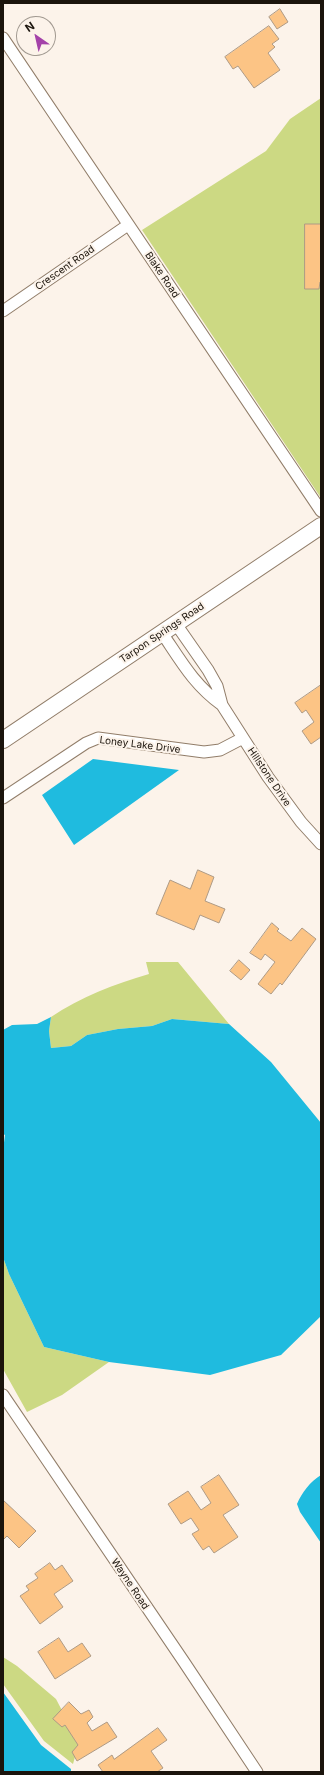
<!DOCTYPE html>
<style>
body{margin:0}
#map{position:relative;width:324px;height:1775px;overflow:hidden;background:#fcf3ea;font-family:Inter,sans-serif}
canvas{display:block}
.frame{position:absolute;inset:0;border:4px solid #1b140c;pointer-events:none}
.north{position:absolute;left:16px;top:16px;width:40px;height:40px;box-sizing:border-box;background:#fcf3ea;border:1px solid #a29a91;border-radius:50%;rotate:326deg;font-size:11px;font-weight:700;line-height:16px;text-align:center;color:#1b140c}
.north::after{content:'';display:block;margin:auto;width:14px;height:18px;background:#a442a9;clip-path:polygon(50% 0,100% 100%,50% 72%,0 100%)}
</style>
<div id="map">
<canvas width="324" height="1775"></canvas>
<div class="frame"></div>
<div class="north">N</div>
</div>
<script>
const ctx = document.querySelector('canvas').getContext('2d');
ctx.lineJoin = 'round';
function fill(path, color) { ctx.fillStyle = color; ctx.fill(path, 'evenodd'); }
function trace(path, color, width, dash) { ctx.strokeStyle = color; ctx.lineWidth = width; ctx.lineCap = dash ? 'butt' : 'round'; ctx.setLineDash(dash || []); ctx.stroke(path); }
function write(font, color, halo, rows, align = 'center') {
  ctx.font = font + ' Inter,sans-serif'; ctx.lineWidth = 4; ctx.setLineDash([]); ctx.textBaseline = 'middle'; ctx.strokeStyle = halo; ctx.fillStyle = color; for (const [text, x, y, turn = 0] of rows) {
    ctx.save(); ctx.translate(x, y); ctx.rotate((+turn || 0) * Math.PI / 180); ctx.textAlign = isNaN(turn) ? turn : align; if (halo) ctx.strokeText(text, 0, 0); ctx.fillText(text, 0, 0); ctx.restore();
  }
}
fill(new Path2D(`
 M321,98V498L142,230L266,151L290,119Z
 M146,962H178L229,1024L172,1019L152,1026L118,1029L87,1035L71,1046L51,1048L49,1031L51,1017C81,997 114,984 149,974Z
 M3,1257L9,1274L44,1347L109,1362L62,1395L27,1412L3,1369Z
 M3,1657L17,1666L56,1699L79,1743L73,1764L44,1741L3,1684Z`), '#ccd983');
fill(new Path2D(`
 M93,759L179,770L74,845L42,795Z
 M51,1017L49,1031L51,1048L71,1046L87,1035L118,1029L152,1026L172,1019L229,1024L271,1062L321,1123V1316L281,1355L210,1375L109,1362L44,1347L9,1274L3,1257V1150L5,1135L3,1134V1030L12,1025L37,1024Z
 M321,1475V1543L300,1512L297,1504C302,1492 310,1482 321,1475Z
 M3,1692L41,1745L71,1769V1772H3Z`), '#1fbbdf');
const building = new Path2D(`
 M280,9L288,22L277,29L269,17Z
 M269,26L279,39L272,44L275,47L268,53L280,70L254,88L238,66L233,69L225,57Z
 M305,224H321V282H320L319,289H305Z
 M321,685V737L311,744L302,731L314,722L306,710L302,713L295,703Z
 M198,870L214,877L205,901L225,909L219,923L200,915L194,930L156,914L170,880L190,889Z
 M272,923L279,929L277,931L291,941L302,928L316,939L282,985L280,983L271,994L258,984L275,962L265,954L261,960L250,953Z
 M239,960L250,970L241,980L230,971Z
 M219,1475L239,1505L223,1515L238,1537L214,1553L209,1546L203,1550L192,1534L199,1530L191,1518L181,1524L168,1504L188,1491L201,1510L211,1503L201,1487Z
 M3,1500L36,1531L19,1548L7,1536L3,1540Z
 M50,1563L55,1570L62,1565L73,1581L54,1594L63,1607L40,1624L20,1596L29,1590L26,1586L38,1578L35,1574Z
 M59,1638L68,1652L82,1643L91,1656L55,1679L38,1652Z
 M69,1702L81,1714L89,1710L93,1717L87,1723L92,1731L107,1722L117,1737L77,1761L72,1752L78,1745L65,1725L62,1727L53,1719Z
 M158,1728L167,1740L151,1751L163,1768L157,1772H103L98,1765L112,1755L114,1759Z`);
fill(building, '#fcc485');
trace(building, '#ae9a85', 1);
const street = new Path2D(`
 M3,38L321,511
 M3,311L128,225
 M176,624L208,670L217,686L222,705L268,777L301,822L321,844
 M162,633C181,661 194,685 222,705
 M3,798L86,743L98,738L204,752L220,750L243,738
 M3,1395L184,1662L257,1772`);
const secondary = new Path2D(`
 M3,740L321,526`);
trace(street, '#917d69', 13);
trace(secondary, '#917d69', 18);
trace(street, '#fff', 11);
trace(secondary, '#fff', 16);
write('10px', '#1b140c', '#fcf3ea', [
 ["Crescent Road",65,268,-35],
 ["Blake Road",162,275,56],
 ["Tarpon Springs Road",162,633,-34],
 ["Loney Lake Drive",140,745,7],
 ["Hillstone Drive",269,777,56],
 ["Wayne Road",130,1584,56]
]);
</script>
